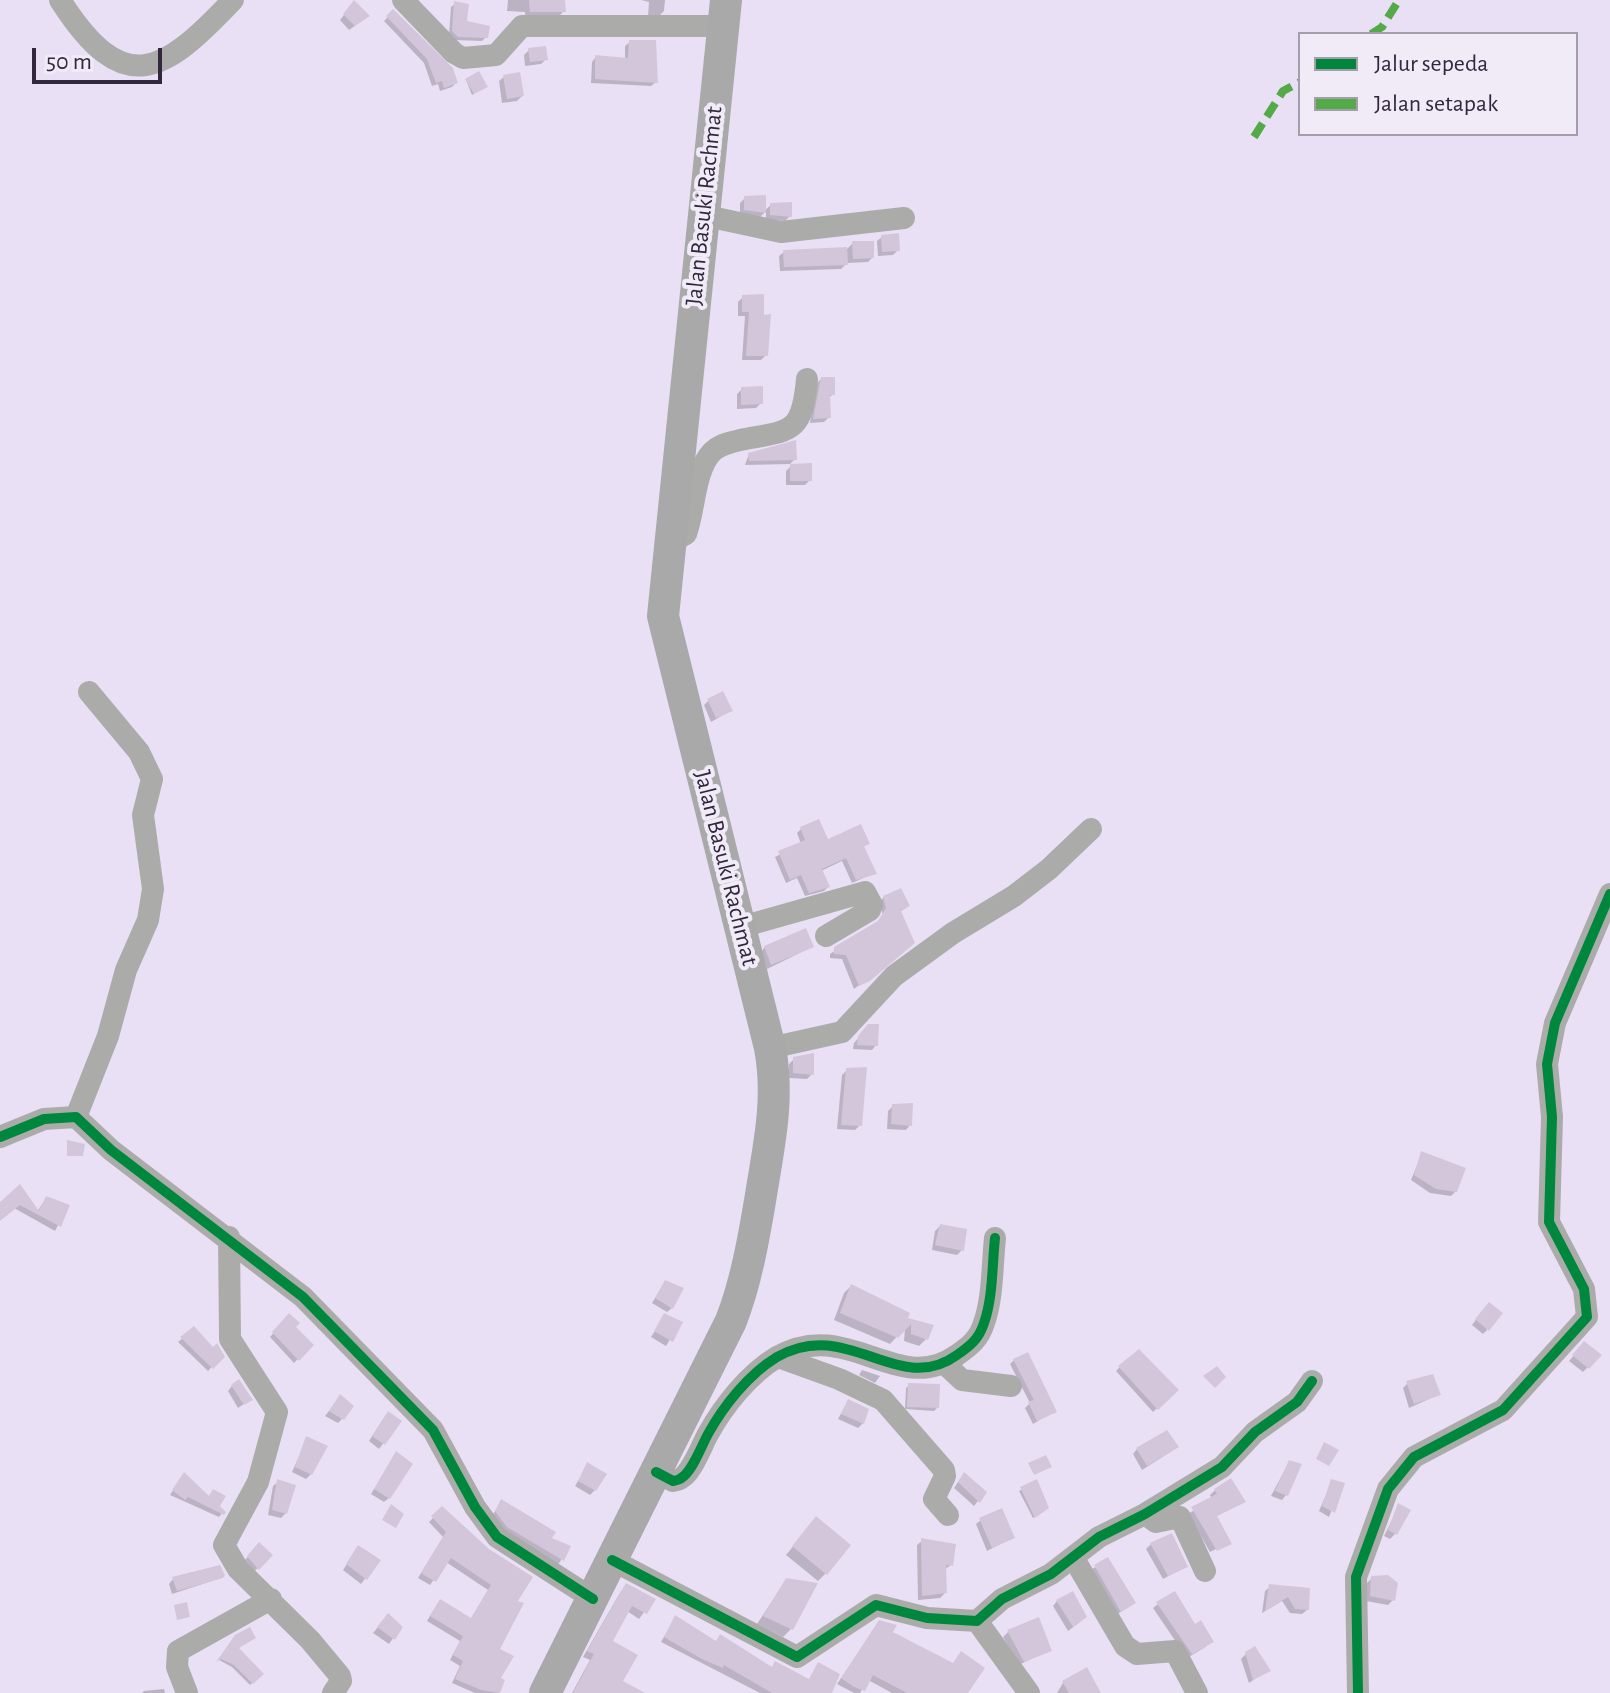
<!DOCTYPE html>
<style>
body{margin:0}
#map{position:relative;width:1610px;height:1693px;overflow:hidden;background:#eae0f5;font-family:"Alegreya Sans",sans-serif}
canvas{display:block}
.legend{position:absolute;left:1298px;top:32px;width:280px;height:104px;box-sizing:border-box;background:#f1ebf8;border:2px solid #a59dae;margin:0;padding:10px 14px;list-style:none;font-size:24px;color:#33273e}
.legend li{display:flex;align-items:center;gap:16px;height:40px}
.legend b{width:40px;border:2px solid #a59dae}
.scale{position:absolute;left:32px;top:48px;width:130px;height:36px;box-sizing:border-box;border:4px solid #33273e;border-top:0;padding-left:10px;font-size:24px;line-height:28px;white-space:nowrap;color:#33273e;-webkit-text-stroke:6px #f1ebf8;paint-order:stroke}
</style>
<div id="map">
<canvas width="1610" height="1693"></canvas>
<ul class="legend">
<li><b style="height:10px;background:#00873e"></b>Jalur sepeda</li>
<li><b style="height:10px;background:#54aa46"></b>Jalan setapak</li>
</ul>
<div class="scale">50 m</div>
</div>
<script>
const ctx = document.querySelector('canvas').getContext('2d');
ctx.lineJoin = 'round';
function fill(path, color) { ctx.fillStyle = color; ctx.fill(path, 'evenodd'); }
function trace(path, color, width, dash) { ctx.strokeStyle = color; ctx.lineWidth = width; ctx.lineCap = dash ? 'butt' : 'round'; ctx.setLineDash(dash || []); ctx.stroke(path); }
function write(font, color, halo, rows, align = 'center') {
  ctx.font = font + ' "Alegreya Sans",sans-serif'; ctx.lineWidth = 8; ctx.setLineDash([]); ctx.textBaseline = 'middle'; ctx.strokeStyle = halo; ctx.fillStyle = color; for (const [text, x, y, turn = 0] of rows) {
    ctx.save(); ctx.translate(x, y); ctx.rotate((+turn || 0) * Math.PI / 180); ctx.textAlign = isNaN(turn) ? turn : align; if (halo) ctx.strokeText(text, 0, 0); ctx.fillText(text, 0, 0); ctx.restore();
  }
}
fill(new Path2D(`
 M508,0H563L564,11L559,16H525V12L507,11Z
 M641,0H665L664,11L659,16H648L649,2Z
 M455,4L465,22L486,37L482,41L454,40L449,35L451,7Z
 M350,7L362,21L349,30L340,20Z
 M393,12L456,83L452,87L440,91L438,84L432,86L424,63L384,21Z
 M630,42L656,82L651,86L591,83L592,62L596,57L625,59V46Z
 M529,50L546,59L541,64L525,66L524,55Z
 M504,77L522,96L517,101L502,103L499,81Z
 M466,80L483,88L472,95Z
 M745,198L764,211L771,205L790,216L785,221L766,219V211L760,217L740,214V203Z
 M882,237L898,250L893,255L878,256L877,241Z
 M853,243L872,258L868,262L847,263L841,269L780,271L779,256L784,252L847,249Z
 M743,297L762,317L766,355L761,360H742L745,316H738V302Z
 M821,379L833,394L828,399L829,417L824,422L810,423L816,384Z
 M742,389L761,403L756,408L737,409V394Z
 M749,454L795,459L790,464L745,465Z
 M791,466L810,480L805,485H786V471Z
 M709,700L730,711L711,722L704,705Z
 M801,829L827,842L867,843L863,848L875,873L852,883L842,861L821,871L828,887L824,891L805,896L797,878L786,883L775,857L801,844L797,833Z
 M884,897L908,906L899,913L908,948L854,989L842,959L830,958V954L875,925L883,915L879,902Z
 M765,947H812L767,969L761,952Z
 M869,1026L876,1045L872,1050L853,1049L854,1043Z
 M794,1059L812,1074L807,1079L789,1078V1064Z
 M847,1070L860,1125L855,1130L837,1129L842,1075Z
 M893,1106L910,1125L906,1130L887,1129L888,1111Z
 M1422,1153L1456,1191L1451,1196L1430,1193L1411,1180Z
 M19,1187L37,1212L46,1198L68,1206L55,1231L14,1208L0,1220V1204Z
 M940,1226L962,1250L957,1255L932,1250L935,1231Z
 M665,1282L672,1308L667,1312L652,1303Z
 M851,1286L905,1319L931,1327L926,1339L919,1346L904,1341L905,1328L890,1344L834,1320L844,1293Z
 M1484,1309L1487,1330L1483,1334L1472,1325Z
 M289,1315L293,1327L311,1345L294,1363L270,1337Z
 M665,1316L680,1323L666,1346L651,1337Z
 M194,1329L222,1356L208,1371L178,1342Z
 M1584,1344L1599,1356L1583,1372L1569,1361Z
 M1014,1360L1055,1411L1033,1424L1025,1408L1030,1403L1010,1364Z
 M1120,1367L1176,1390L1153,1412L1116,1371Z
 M862,1370L880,1376L875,1383L859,1375Z
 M1408,1383L1438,1395L1409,1408L1403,1388Z
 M909,1385L937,1408L934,1411L905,1409L906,1388Z
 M232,1386L250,1400L238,1408L228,1391Z
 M340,1397L343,1418L338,1423L325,1416Z
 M848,1401L863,1423L858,1428L838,1419Z
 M384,1418L399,1422L379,1449L369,1441Z
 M307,1439L311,1474L306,1479L292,1472Z
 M1137,1449L1172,1451L1142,1470L1133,1454Z
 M396,1454L389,1498L384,1502L371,1494Z
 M1289,1462L1286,1495L1282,1500L1271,1496Z
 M588,1465L595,1490L590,1495L575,1486Z
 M181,1478L223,1512L219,1517L170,1495Z
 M960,1479L984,1493L974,1506L954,1488Z
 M1332,1481L1342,1485L1329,1517L1319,1511Z
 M278,1482L286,1513L281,1518L268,1515L273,1486Z
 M1036,1482L1045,1510L1033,1518L1019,1491Z
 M1215,1490L1243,1502L1215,1517L1226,1544L1210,1552L1188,1514L1212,1499L1210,1495Z
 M501,1502L549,1539L569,1547L558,1565L502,1531L492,1516Z
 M1399,1506L1395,1534L1390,1539L1384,1536Z
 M442,1509L515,1601L498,1650L499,1679L502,1681L498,1693H475L452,1683L460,1666L450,1660L460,1641L427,1621L436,1606L470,1620L488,1590L446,1562L430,1585L418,1578L443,1537L429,1522Z
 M981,1520L1012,1538L987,1551L976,1524Z
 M809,1527L826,1573L818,1581L786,1555Z
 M922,1541L951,1565L944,1570L945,1593L940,1598L918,1600L917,1545Z
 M1151,1544L1185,1567L1163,1579L1146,1549Z
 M259,1545L270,1555L253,1573L243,1562Z
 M358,1547L378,1561L361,1584L343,1570Z
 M1095,1567L1128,1607L1116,1615L1090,1571Z
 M1372,1578L1393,1600L1388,1605L1366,1601L1367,1583Z
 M173,1579H218L172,1594L169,1584Z
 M786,1580L791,1629L783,1637L757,1624Z
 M1270,1587L1308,1590L1307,1610L1302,1614L1290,1613L1282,1601L1262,1613L1265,1591Z
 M621,1591L653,1600L639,1619L627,1611L610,1642L623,1693H572L590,1660L583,1657Z
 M1057,1601L1080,1622L1068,1631L1053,1606Z
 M1158,1604L1195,1626L1207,1646L1187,1658L1153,1608Z
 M675,1618L715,1643L720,1636L770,1669L775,1664L808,1681L818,1665L828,1693H760L661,1642Z
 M383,1621L401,1627L389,1644L373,1633Z
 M879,1622L890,1633L966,1693H892L868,1680L860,1693H854L837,1684Z
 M1008,1632L1049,1650L1019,1665L1003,1637Z
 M233,1640L236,1649L261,1674L250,1685L232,1667L219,1660Z
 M1246,1654L1268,1670L1249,1683L1241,1659Z
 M1086,1669L1099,1693H1057L1063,1683Z
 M164,1689L165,1693H142L144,1691Z`), '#0003');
fill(new Path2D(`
 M354,0L370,16L355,26L343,14Z
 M529,0H565L566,12H530Z
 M454,1L469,4L467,21L490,26L488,38L458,37L452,31Z
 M393,9L453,68L458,83L444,88L442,81L436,83L427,59L386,16Z
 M629,40H656L658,83L595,79V55L628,58Z
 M546,46L548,60L530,62L528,48Z
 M479,71L488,87L474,94L465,79Z
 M520,72L524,96L507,99L503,75Z
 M766,195V213L744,210V196Z
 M792,202V217L770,215V203Z
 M899,233L900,251L882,252L881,235Z
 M852,241H874V258L853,259Z
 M847,247L848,265L784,267L783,250Z
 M764,294V315L771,314L768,356H746L749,312H742V295Z
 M821,377H835V395H830L831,418L813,419Z
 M763,386V404L741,405V387Z
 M796,440L797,460L749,461L748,453Z
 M812,463V481H790V464Z
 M723,691L733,711L716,718L707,699Z
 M819,819L828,839L861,824L870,844L864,846L877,874L856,880L846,858L822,869L830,887L809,893L801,875L790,880L778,851L805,840L800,827Z
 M901,888L910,906L901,911L915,943L870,981L859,986L846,955L834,954V947L878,921L886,908L883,896Z
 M806,928L814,947L771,965L764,946Z
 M868,1024H879L878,1046L857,1045L858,1036Z
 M814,1053V1075L793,1073V1057Z
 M867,1067L862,1126L841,1125L846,1068Z
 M913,1103L912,1126L891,1124L892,1104Z
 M67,1140L85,1144L83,1156H67Z
 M1421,1151L1466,1168L1457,1192L1436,1189L1414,1175Z
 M20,1184L39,1211L46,1196L70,1205L61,1227L20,1205L0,1221V1202Z
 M940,1224L967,1229L964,1251L935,1245Z
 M665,1280L684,1288L673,1309L655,1298Z
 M851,1284L910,1313L908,1318L934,1325L928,1340L911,1334V1324L898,1338L840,1313Z
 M1489,1302L1503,1313L1489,1331L1475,1319Z
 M289,1313L300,1323L296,1327L314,1345L299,1361L272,1332Z
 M664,1313L683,1322L673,1342L654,1331Z
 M194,1326L213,1347L217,1343L225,1357L213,1369L180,1337Z
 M1584,1341L1602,1355L1589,1369L1572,1355Z
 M1139,1349L1179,1390L1158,1410L1118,1366Z
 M1028,1352L1057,1412L1037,1421L1028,1402L1034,1400L1013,1359Z
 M1217,1366L1226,1377L1215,1388L1203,1376Z
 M1433,1374L1441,1395L1414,1404L1406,1381Z
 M239,1379L253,1400L244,1405L231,1385Z
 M908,1383L940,1384L939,1408L907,1407Z
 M340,1394L354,1406L344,1420L329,1411Z
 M848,1399L869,1409L864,1424L841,1414Z
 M388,1411L402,1421L385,1445L372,1436Z
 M1167,1430L1179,1447L1147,1466L1136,1448Z
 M306,1436L328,1446L312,1475L295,1467Z
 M1324,1442L1339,1450L1329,1466L1316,1459Z
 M396,1451L413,1464L390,1499L374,1489Z
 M1046,1455L1052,1467L1034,1475L1028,1463Z
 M1289,1460L1302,1464L1288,1496L1275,1491Z
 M587,1462L607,1474L596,1491L578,1481Z
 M184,1472L209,1496L213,1489L226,1496L220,1506L226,1512L224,1515L188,1497L185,1500L172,1490Z
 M964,1472L987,1492L980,1503L958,1482Z
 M1231,1478L1246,1502L1217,1516L1232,1544L1217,1551L1191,1507L1217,1494L1214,1489Z
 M277,1479L296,1485L287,1514L272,1510Z
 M1037,1479L1049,1508L1035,1518L1020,1487Z
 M1331,1479L1345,1483L1335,1513L1322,1506Z
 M501,1499L556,1532L552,1538L571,1546L564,1561L507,1527L495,1511Z
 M1398,1503L1411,1510L1397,1535L1388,1530Z
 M391,1504L404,1514L396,1528L382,1520Z
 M442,1506L489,1549L533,1577L518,1601L524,1603L500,1649L514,1656L501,1678L505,1680L500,1693L481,1690L455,1679L463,1661L453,1655L463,1636L430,1616L440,1599L471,1618L491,1585L451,1558L436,1582L421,1573L446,1532L431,1516Z
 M1002,1508L1015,1538L992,1548L979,1518Z
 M816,1516L851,1545L827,1575L792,1546Z
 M1172,1533L1188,1567L1168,1576L1150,1543Z
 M921,1538L956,1544L953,1566L946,1565L947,1593L922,1596Z
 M259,1542L273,1555L259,1570L247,1556Z
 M358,1545L381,1560L367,1580L346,1564Z
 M1108,1557L1136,1603L1121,1612L1094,1565Z
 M220,1565L225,1575L223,1578L177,1591L172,1577Z
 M1388,1575L1398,1583L1395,1601L1370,1596L1371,1576Z
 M786,1578L818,1583L793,1630L763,1616Z
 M626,1583L656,1599L647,1614L632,1606L613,1641L638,1655L623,1681L645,1693H573L594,1654L587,1651Z
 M1269,1584L1310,1588L1309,1610L1295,1609L1288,1597L1265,1611Z
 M1073,1591L1087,1617L1073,1627L1056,1600Z
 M1175,1591L1195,1624L1201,1620L1214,1642L1192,1654L1156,1602Z
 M187,1602L190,1617L177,1620L174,1605Z
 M388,1613L403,1627L395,1640L377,1627Z
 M675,1615L716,1641L720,1634L772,1667L775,1661L809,1679L818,1662L840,1674L832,1693H772L724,1665L723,1668L702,1659L664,1637Z
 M1039,1617L1052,1651L1024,1662L1007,1630Z
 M879,1620L897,1625L893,1632L953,1663L961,1651L985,1668L968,1693H907L873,1675L865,1691L854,1687L841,1678Z
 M250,1627L256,1638L239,1648L264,1674L253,1684L234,1665L221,1659L216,1662L235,1635Z
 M1255,1646L1271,1671L1253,1680L1245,1652Z
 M1087,1667L1101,1693H1069L1062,1681Z`), '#d4c6da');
trace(new Path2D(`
 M60,0C124,100 163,74 233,0
 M403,0L454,53L463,58L496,55L522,26H723
 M702,215L781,232L904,218
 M670,543L686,534C695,510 694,471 712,452C720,444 730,443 740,440C791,430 802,435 807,379
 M741,927L865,892L872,905L870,910L826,936
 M770,1048L842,1032L894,976L953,933L1014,896L1049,869L1091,829
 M76,1117L108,1036L126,970L148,920L153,889L143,815L152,779L139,752L89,692
 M0,1137L44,1119L76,1117L111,1150L303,1297L433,1430L475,1507L497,1537L593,1599
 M229,1237L230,1339L277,1412L258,1482L224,1545L238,1569L310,1640L340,1676L341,1681L333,1693
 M778,1357L839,1379L883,1400L944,1470L945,1476L934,1499L948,1515
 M945,1364L962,1380L1011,1386
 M656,1472L673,1481C678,1480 679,1480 684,1476C694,1467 701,1447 708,1434C724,1405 749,1374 777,1357C848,1316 898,1398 957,1355C970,1346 979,1339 984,1323C993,1298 992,1266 995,1238
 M1145,1514L1156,1522L1180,1517L1205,1571
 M1073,1557L1125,1646L1137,1654L1175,1651L1197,1693
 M612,1560L797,1657L876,1605L927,1618L977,1621L1002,1599L1051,1574L1099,1537L1145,1514L1222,1467L1255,1432L1297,1402L1312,1381
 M977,1621L1029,1693
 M187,1693L177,1667L178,1651L271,1599
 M1358,1693L1356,1577L1388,1489L1414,1457L1503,1410L1587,1317L1584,1289L1549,1222L1552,1117L1547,1064L1555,1023L1610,894`), '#abacaa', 22);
trace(new Path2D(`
 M545,1693L731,1321C746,1282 753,1242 760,1201C768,1149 780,1101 770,1048L663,616L726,0`), '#a9a9aa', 32);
trace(new Path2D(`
 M1371,34L1382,27L1399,0
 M1254,137L1283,91L1300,82`), '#54aa46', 8, [16, 8]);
trace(new Path2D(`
 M0,1137L44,1119L76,1117L111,1150L303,1297L433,1430L475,1507L497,1537L593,1599
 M656,1472L673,1481C678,1480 679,1480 684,1476C694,1467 701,1447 708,1434C724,1405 749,1374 777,1357C848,1316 898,1398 957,1355C970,1346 979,1339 984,1323C993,1298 992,1266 995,1238
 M612,1560L797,1657L876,1605L927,1618L977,1621L1002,1599L1051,1574L1099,1537L1145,1514L1222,1467L1255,1432L1297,1402L1312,1381
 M1358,1693L1356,1577L1388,1489L1414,1457L1503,1410L1587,1317L1584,1289L1549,1222L1552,1117L1547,1064L1555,1023L1610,894`), '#00873e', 10);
write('24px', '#33273e', '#f1ebf8', [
 ["Jalan Basuki Rachmat",704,206,-84],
 ["Jalan Basuki Rachmat",726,868,76]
]);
</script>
